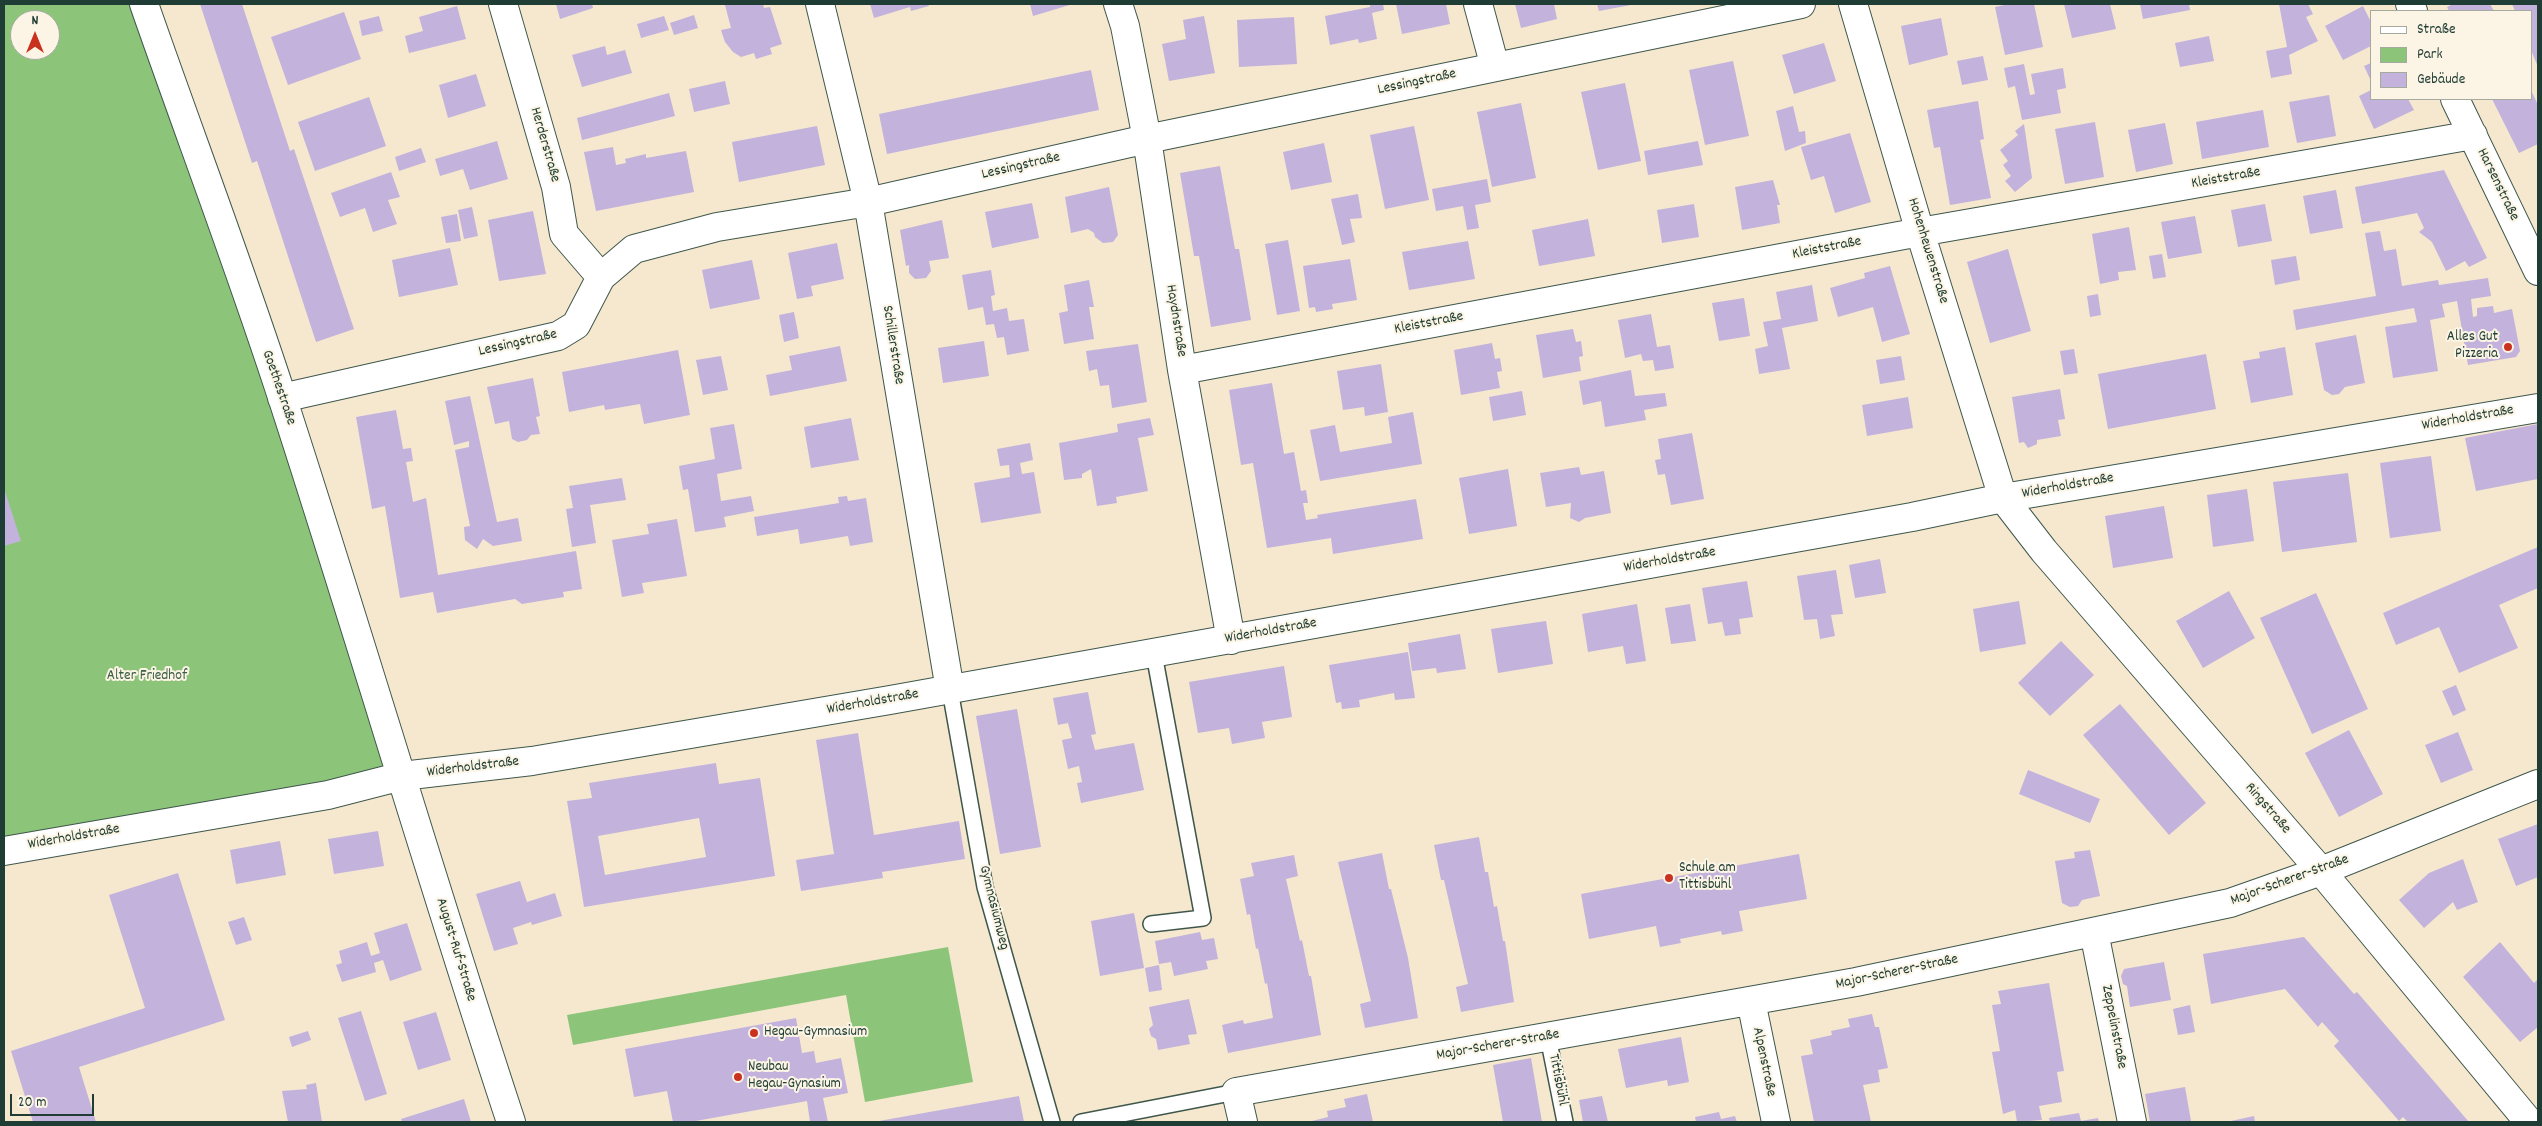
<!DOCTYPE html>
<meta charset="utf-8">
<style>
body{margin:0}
#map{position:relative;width:2542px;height:1126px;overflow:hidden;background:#f5e8cf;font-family:Dekko,sans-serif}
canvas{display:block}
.frame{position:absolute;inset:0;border:5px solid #1f3d34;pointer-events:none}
.legend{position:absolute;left:2370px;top:10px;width:162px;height:90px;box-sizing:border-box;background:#fcf5e5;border:1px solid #a4ab9e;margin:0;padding:6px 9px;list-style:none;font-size:15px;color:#1f3d34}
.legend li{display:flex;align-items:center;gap:10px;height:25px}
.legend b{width:25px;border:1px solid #a4ab9e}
.north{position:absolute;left:10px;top:10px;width:50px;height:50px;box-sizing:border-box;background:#fcf5e5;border:1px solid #a4ab9e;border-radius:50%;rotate:0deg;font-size:14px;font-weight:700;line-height:20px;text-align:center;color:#1f3d34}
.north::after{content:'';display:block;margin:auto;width:18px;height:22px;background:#c8321e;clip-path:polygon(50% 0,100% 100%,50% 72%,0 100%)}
.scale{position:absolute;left:10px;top:1094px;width:84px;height:22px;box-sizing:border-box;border:2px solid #1f3d34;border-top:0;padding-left:6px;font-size:15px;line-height:18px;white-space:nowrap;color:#1f3d34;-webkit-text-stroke:4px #fcf5e5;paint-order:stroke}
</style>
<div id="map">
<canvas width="2542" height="1126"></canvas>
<div class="frame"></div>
<ul class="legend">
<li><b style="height:6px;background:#fff"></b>Straße</li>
<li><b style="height:14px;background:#8cc579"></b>Park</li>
<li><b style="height:14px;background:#c3b2dc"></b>Gebäude</li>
</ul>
<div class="north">N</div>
<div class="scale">20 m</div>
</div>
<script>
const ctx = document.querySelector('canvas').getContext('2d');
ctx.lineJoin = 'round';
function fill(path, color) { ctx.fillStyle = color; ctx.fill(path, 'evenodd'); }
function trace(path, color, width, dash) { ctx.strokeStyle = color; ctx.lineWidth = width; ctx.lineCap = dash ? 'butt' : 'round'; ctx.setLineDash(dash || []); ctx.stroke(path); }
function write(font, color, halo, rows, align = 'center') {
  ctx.font = font + ' Dekko,sans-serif'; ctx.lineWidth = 4; ctx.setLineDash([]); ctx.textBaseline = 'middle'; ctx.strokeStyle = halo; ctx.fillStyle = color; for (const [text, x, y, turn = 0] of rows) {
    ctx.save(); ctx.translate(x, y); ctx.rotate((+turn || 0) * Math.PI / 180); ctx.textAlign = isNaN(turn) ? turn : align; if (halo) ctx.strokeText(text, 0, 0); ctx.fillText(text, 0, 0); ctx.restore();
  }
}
fill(new Path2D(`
 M4,4H144L402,776L4,851ZM20,20H50V50H20Z
 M948,947L973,1082L865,1102L846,995L573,1045L567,1015Z`), '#8cc579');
fill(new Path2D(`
 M200,4H242L290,151L294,149L354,329L316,342L257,161L252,163Z
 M556,4H592L593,8L560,19Z
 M729,4H763L764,8L770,7L782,44L770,48L772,54L756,59L754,53L741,57L733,52L725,42L721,30L731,28L725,5Z
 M870,4H928L929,6L911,11L910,7L874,18Z
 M1030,4H1073L1033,16Z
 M1370,4H1383L1384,10L1372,13L1377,39L1359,43L1358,39L1330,45L1325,16L1370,7Z
 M1396,4H1446L1450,24L1402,34Z
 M1515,4H1554L1557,19L1521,28Z
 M1597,4H1631V5L1599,11Z
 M2009,4H2034L2043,47L2005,55L1995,7Z
 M2064,4H2110L2116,29L2072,38Z
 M2140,4H2189L2190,10L2143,19Z
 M2279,4H2308L2313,14L2306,17L2318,41L2289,55L2292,74L2271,78L2266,51L2287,47Z
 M2453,4H2490L2494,11H2449L2447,7Z
 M2512,4H2537L2538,6V67L2531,50V11H2515Z
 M457,6L466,39L409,53L405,36L423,31L419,17Z
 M2363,6L2371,22V46L2343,60L2325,26Z
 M344,12L361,59L288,85L271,37Z
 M694,15L698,28L674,35L670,23Z
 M379,16L383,31L362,36L359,21Z
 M664,16L669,30L641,38L637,24Z
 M1204,16L1215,73L1169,81L1162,44L1186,39L1183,20Z
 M1294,17L1297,64L1239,67L1237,20Z
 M1941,18L1948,55L1909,65L1901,26Z
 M2209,36L2214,61L2180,67L2175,43Z
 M1824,43L1836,81L1794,94L1782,55Z
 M605,46L607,55L625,50L632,73L582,87L572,55Z
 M1983,56L1988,80L1962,85L1957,61Z
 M1733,61L1749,136L1705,145L1689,70Z
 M2371,63V81L2364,66Z
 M2024,64L2030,95L2035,94L2031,74L2063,68L2066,88L2057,90L2061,113L2022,120L2015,86L2008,88L2004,68Z
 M1091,70L1099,110L887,154L879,114Z
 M476,74L486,106L448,118L439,85Z
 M725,81L730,104L694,112L689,89Z
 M1625,83L1641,161L1598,170L1581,92Z
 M2371,90V99H2408L2414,110L2374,129L2359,96Z
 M2531,90L2538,105V144L2519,153L2492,99H2531Z
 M669,93L675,116L582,140L577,118Z
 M2329,95L2336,136L2297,143L2289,102Z
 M369,97L386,146L315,171L298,122Z
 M1978,101L1984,139L1980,140L1991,198L1950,205L1940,147L1934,148L1927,110Z
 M1521,103L1536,178L1492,187L1477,112Z
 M1793,106L1799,132L1805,131L1806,143L1785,151L1776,111Z
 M2263,110L2269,147L2202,159L2196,122Z
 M2095,122L2104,177L2065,184L2055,129Z
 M2165,123L2173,164L2136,172L2128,130Z
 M2024,124L2032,178L2015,192L2005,181L2011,176L2003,165L2008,161L2000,150L2018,135L2015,131Z
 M817,126L825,165L739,182L732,142Z
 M1414,126L1429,200L1385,209L1370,135Z
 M1850,133L1871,202L1835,213L1824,176L1811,180L1801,147Z
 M497,141L508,179L470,190L463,169L440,176L435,159Z
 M1698,141L1703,165L1648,175L1644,151Z
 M1324,143L1332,182L1291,190L1283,152Z
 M613,147L616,165L626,163L625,159L646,154V158L686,151L694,192L596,211L584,152Z
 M421,148L426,162L399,171L395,157Z
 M1220,166L1235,249H1239L1251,320L1211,327L1199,256H1194L1180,173Z
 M2444,170L2487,258L2469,267L2465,261L2446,271L2432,242L2419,232L2424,228L2417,213L2362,224L2355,187Z
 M391,172L400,197L388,200L397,224L373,232L365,208L340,217L331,193Z
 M1487,179L1491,202L1475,205L1479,228L1467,230L1463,206L1436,211L1432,189Z
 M1773,180L1780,205H1777L1780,223L1742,230L1735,187Z
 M1109,187L1118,235L1113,242L1103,243L1095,237L1094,233L1088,229L1071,233L1065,197Z
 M2336,190L2343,228L2310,234L2303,196Z
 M1358,194L1362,218L1350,219L1355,242L1342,245L1331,199Z
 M1032,203L1039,238L992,248L985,212Z
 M1694,204L1699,237L1662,243L1657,210Z
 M2265,204L2272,241L2238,247L2231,210Z
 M472,207L478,236L464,239L458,210Z
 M533,211L546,274L499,281L488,220Z
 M457,214L461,241L446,243L441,217Z
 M2195,216L2202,253L2168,259L2161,222Z
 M1588,219L1595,256L1539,266L1532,230Z
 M942,220L949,258L929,261L931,271L926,278L915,279L909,273V265L906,266L900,230Z
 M2129,227L2136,270L2118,272L2119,280L2100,284L2092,234Z
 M2380,231L2384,251L2396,249L2402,286L2438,280L2439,285L2488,278L2491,296L2471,299L2473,317L2477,316V308L2493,306L2494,313L2512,309L2520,351L2516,357L2468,365L2457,301L2442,304L2445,317L2430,320L2438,371L2393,378L2385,327L2417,322L2414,308L2296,330L2293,310L2376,296L2365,233Z
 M1288,240L1300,311L1277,315L1265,244Z
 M1468,241L1475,279L1409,290L1402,252Z
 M837,243L844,279L811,286L813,296L797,299L788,253Z
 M450,248L458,285L399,297L392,260Z
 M2008,249L2031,331L1990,343L1967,262Z
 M2162,254L2166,277L2153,279L2149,256Z
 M2296,256L2300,280L2275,285L2271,260Z
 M1350,259L1357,300L1332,304L1333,309L1316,312L1315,307L1309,308L1303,266Z
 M752,260L760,299L710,309L702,270Z
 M1890,266L1910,334L1882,342L1873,307L1838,317L1830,288L1865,278L1864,273Z
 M991,270L995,295L991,296L993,311L1007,308L1009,321L1024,319L1029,351L1007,355L1004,337L997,338L994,324L986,325L983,307L968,310L962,275Z
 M1089,280L1094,307H1089L1094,339L1064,344L1059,313L1068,311L1064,285Z
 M1812,285L1818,321L1782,328L1790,369L1759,374L1755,349L1768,346L1763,322L1781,319L1776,292Z
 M2098,294L2101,315L2090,317L2087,296Z
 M1744,298L1750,336L1719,341L1712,303Z
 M794,312L799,338L784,342L779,315Z
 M1651,314L1657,347L1670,345L1674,368L1655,371L1653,360L1643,361L1641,354L1625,358L1618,320Z
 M1573,329L1576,342L1581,341L1583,356L1579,357L1581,371L1543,378L1536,335Z
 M2356,335L2365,383L2345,387L2339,394L2332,395L2324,390L2315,343Z
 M984,341L989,376L943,383L938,348Z
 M1492,343L1495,359L1500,358L1502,371L1497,372L1500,388L1461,395L1454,350Z
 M1138,344L1147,402L1112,408L1109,385L1100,386L1097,369L1089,371L1086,351Z
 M840,346L847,381L770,396L766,375L792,370L789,356Z
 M2285,347L2293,395L2251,403L2243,361L2260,358L2259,352Z
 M2074,349L2078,373L2064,375L2060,351Z
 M678,350L690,415L644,424L640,404L605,410L604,405L569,412L562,372Z
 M2206,354L2216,409L2108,429L2098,374Z
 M721,356L728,390L703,395L696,360Z
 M1901,356L1905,380L1880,384L1876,360Z
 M1381,364L1388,412L1365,416L1364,407L1343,410L1337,371Z
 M1631,370L1635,396L1665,393L1667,406L1644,410L1646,420L1605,427L1601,401L1583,405L1579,381Z
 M533,378L540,416L536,417L540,434L531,435L527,440L518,442L512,439L509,421L495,424L487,387Z
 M1272,383L1284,454L1294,452L1301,491L1306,490L1308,503H1303L1306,520L1318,518L1317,515L1416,499L1423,539L1333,554L1331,538L1267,548L1253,463L1241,465L1229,390Z
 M2060,389L2065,419L2058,420L2061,436L2037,440V444L2028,448L2024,442L2019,443L2012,397Z
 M1522,391L1526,415L1493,421L1489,397Z
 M470,396L497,522L518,518L522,541L493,546L483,539L477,549L465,540L464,527L470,526L455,450L469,447V441L454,445L445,401Z
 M1908,397L1913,428L1867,436L1862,405Z
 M396,410L403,449L411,448L413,461L406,462L413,502L426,498L438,575L576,551L582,589L563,592L564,597L522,604L515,599L437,613L433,592L400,598L385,506L372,509L356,417Z
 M1413,412L1422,464L1320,481L1310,430L1335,425L1340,452L1392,443L1388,417Z
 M851,418L859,460L811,468L804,427Z
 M1150,418L1154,435L1138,438L1148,491L1116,497L1117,503L1097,506L1091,469L1082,474V478L1064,480L1059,443L1118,432L1117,424Z
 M734,424L742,469L717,474L721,501L751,496L754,511L724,517L726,527L695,532L688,489L683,490L679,466L715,459L710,428Z
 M2538,424V479L2476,491L2465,438Z
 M1692,433L1704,499L1671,505L1665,474L1658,475L1655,460L1661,459L1658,439Z
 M1030,443L1033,460L1020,463L1022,474L1034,472L1041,513L981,523L974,483L1010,477L1009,465L1000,466L997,449Z
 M2431,456L2441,531L2390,538L2380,463Z
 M1579,467L1581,475L1604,471L1611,513L1585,518L1579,522L1570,518L1571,503L1546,507L1540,473Z
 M1508,469L1517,526L1469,534L1459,478Z
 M2348,473L2357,542L2282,552L2273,482Z
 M622,478L626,500L590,505L596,543L572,547L566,509L573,508L569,486Z
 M4,488L21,541L4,546Z
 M2247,489L2254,541L2213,547L2207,495Z
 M847,496L848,501L866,498L873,542L850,546L848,536L800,544L798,529L757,536L754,517L839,503L838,497Z
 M2164,506L2173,558L2113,568L2105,516Z
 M677,519L687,576L642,583L644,593L622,597L612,540L649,534L647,524Z
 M2538,547V588L2499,605L2518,648L2459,673L2439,627L2396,645L2383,613Z
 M1880,559L1886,593L1855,598L1849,565Z
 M1836,570L1843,614L1831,615L1835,636L1820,639L1817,619L1804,620L1797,576Z
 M1747,581L1753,617L1739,619L1741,634L1725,636L1722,622L1708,624L1702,588Z
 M2229,591L2255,638L2203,668L2176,621Z
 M2316,593L2368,709L2312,734L2260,618Z
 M2019,601L2026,644L1980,652L1973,609Z
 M1637,604L1646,661L1626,664L1623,646L1588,652L1582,614Z
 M1690,604L1696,641L1671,644L1665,608Z
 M1546,621L1553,664L1498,673L1491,629Z
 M1460,634L1466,669L1437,673L1436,668L1412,671L1408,643Z
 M2061,641L2094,675L2050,716L2018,683Z
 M1408,652L1415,698L1395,700L1394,693L1359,700L1360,707L1342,709L1341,702L1336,703L1329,665Z
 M1284,666L1292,717L1262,722L1265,738L1232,744L1229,728L1198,733L1189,682Z
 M2456,685L2466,710L2453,716L2442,691Z
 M1088,692L1096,734L1091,735L1095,750L1134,743L1144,790L1081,803L1077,783L1082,782L1079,766L1068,769L1062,740L1072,738L1068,723L1058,725L1053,698Z
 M2120,704L2206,803L2169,835L2083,735Z
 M1017,709L1041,847L1000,854L976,716Z
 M2349,730L2383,794L2339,817L2305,753Z
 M2458,732L2473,770L2441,783L2425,745Z
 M858,733L874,835L959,821L965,859L882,872L883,878L801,891L796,860L834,854L816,740Z
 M716,763L719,784L760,778L775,876L584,907L567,801L592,798L589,783ZM699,818L706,857L605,875L598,836Z
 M2028,770L2100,799L2090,823L2019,794Z
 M2538,824V877L2516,886L2498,839Z
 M378,831L384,866L334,874L328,839Z
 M1479,837L1485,872H1488L1494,907L1497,906L1503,941H1505L1514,1002L1461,1012L1456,987L1468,984L1444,880H1441L1434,845Z
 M280,841L286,875L236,884L230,850Z
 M2090,850L2100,896L2082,900L2078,906L2070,907L2062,903L2055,861L2075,858L2074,852Z
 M1382,853L1389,889H1391L1408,958L1418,1018L1365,1028L1360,1004L1371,1001L1338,862Z
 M1799,854L1807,899L1739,911L1743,931L1722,935L1721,931L1680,939L1681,943L1660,947L1656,926L1589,939L1581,894Z
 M1294,855L1298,876L1286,879L1300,941L1302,940L1309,976H1311L1321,1035L1228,1053L1222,1025L1243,1020L1244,1024L1273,1018L1267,983L1265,984L1258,948L1256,949L1250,914L1247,915L1240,879L1254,876L1251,863Z
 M2463,859L2478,902L2457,910L2453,902L2424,928L2399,900L2429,873Z
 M178,873L225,1020L79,1067L96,1122H33L11,1051L145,1008L109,895Z
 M520,881L527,902L555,893L562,916L532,925L531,922L513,928L518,944L494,951L476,894Z
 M1134,913L1144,968L1100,976L1091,921Z
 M244,917L252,940L236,945L228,922Z
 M407,923L422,970L390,981L383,960L374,963L376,972L342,982L336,965L342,963L339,951L367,942L371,956L380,953L374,933Z
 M1200,932L1202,940L1214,938L1218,959L1206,961L1208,969L1174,976L1171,962L1159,964L1155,941Z
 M2304,937L2354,994L2357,992L2469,1122H2408L2403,1117L2399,1121L2334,1046L2339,1041L2322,1022L2318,1027L2285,989L2211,1004L2203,954Z
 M2500,942L2534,983L2538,979V1027L2520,1042L2463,977Z
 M2164,962L2171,1000L2130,1007L2127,986L2123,984L2121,976L2124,969Z
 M1159,965L1162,990L1149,992L1145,968Z
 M2049,983L2064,1071L2057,1072L2062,1102L2039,1106L2042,1120L2017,1122L2015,1110L2003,1114L1992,1052L2000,1051L1992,1005L2001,1004L1998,991Z
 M1189,999L1197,1034L1188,1035L1190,1044L1158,1050L1156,1039L1151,1036L1149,1029L1153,1025L1149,1007Z
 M2190,1005L2195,1032L2178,1035L2173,1009Z
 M361,1011L387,1094L365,1101L338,1018Z
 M436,1012L451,1060L418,1070L403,1022Z
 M1872,1014L1875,1027H1879L1888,1068L1878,1070L1880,1082L1863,1085L1871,1122H1814L1801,1056L1813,1054L1810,1040L1832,1035L1831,1031L1850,1027L1848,1019Z
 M796,1018L802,1053L814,1051L816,1063L841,1058L848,1093L823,1098L828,1122H810L807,1101L690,1122H673L667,1091L634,1097L625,1049Z
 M308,1031L311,1040L292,1047L289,1037Z
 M1681,1037L1689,1082L1668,1086L1667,1080L1626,1088L1618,1049Z
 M1531,1058L1542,1122H1503L1493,1065Z
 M316,1083L322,1122H288L282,1091L307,1089L306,1085Z
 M2185,1087L2191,1121L2150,1122L2145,1094Z
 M1367,1094L1373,1122H1308L1328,1117L1327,1111L1346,1107L1344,1099Z
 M1019,1096L1024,1122H879V1121Z
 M1602,1096L1608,1122H1583L1579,1100Z
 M464,1099L471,1122H402L401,1119Z
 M1719,1112L1721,1119L1735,1116L1737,1122H1696L1695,1117Z
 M2079,1113L2081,1121L2098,1118L2099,1122H2050L2049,1118Z
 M2254,1116L2255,1122H2231V1121Z`), '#c3b2dc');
const service = new Path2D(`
 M950,690L985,887L1052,1122
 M1151,924L1203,918L1154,654
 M1548,1037L1565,1122
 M1081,1122L1236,1092`);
const minor = new Path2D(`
 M144,4C190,136 240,267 283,400C361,640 432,883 511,1122
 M503,4L556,187L564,234L601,277
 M820,4L868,202L950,690
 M1118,4L1125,26L1147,139L1182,370L1231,640
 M1478,4L1495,67
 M1853,4L1920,232L2003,498L2044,551L2321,871L2529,1122
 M2410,4L2413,11
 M2455,99L2538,271
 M1182,370L1920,232L2473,135
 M282,398L558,336L576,325L601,277L634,249L717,227L868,202L1147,139L1801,4
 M4,851L328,795L402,776L532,761L890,700L1912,517L2003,498L2538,408
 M2094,932L2132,1122
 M1751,1001L1776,1122
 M1243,1122L1236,1092L1856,982L2230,903L2321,871L2538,784`);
trace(service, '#3f574b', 18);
trace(minor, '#3f574b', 30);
trace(service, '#fff', 15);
trace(minor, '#fff', 28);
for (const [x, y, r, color] of [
 [2508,347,5,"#c8321e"],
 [1669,878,5,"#c8321e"],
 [754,1033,5,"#c8321e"],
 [738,1077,5,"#c8321e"]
]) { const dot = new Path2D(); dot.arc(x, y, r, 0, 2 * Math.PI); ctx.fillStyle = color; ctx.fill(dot); trace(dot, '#fcf5e5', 2); }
write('15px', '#1f3d34', '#fcf5e5', [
 ["Lessingstraße",1417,83,-12],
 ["Herderstraße",544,145,74],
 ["Lessingstraße",1021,167,-13],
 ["Kleiststraße",2226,179,-10],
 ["Harsenstraße",2497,185,64],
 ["Kleiststraße",1827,249,-11],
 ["Hohenhewenstraße",1927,251,73],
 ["Haydnstraße",1175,321,81],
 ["Kleiststraße",1429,324,-11],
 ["Lessingstraße",518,344,-13],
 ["Schillerstraße",892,345,81],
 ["Goethestraße",278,388,71],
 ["Widerholdstraße",2468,419,-10],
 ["Widerholdstraße",2068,487,-10],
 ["Widerholdstraße",1670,561,-10],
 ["Widerholdstraße",1271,632,-10],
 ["Widerholdstraße",873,703,-10],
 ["Widerholdstraße",473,768,-7],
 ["Ringstraße",2267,809,49],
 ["Widerholdstraße",74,838,-10],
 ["Major-Scherer-Straße",2290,881,-20],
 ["Gymnasiumweg",993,908,76],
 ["August-Ruf-Straße",455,950,73],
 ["Major-Scherer-Straße",1897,973,-12],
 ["Zeppelinstraße",2113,1027,79],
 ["Major-Scherer-Straße",1498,1046,-10],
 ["Alpenstraße",1763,1062,78],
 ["Tittisbühl",1557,1080,79]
]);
write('15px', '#1f3d34', '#fcf5e5', [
 ["Alles Gut",2498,338,"right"],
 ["Pizzeria",2498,355,"right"],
 ["Schule am",1679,869],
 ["Tittisbühl",1679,886],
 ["Hegau-Gymnasium",764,1033],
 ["Neubau",748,1068],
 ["Hegau-Gynasium",748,1085]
], 'left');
write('15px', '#3a5f45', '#fcf5e5', [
 ["Alter Friedhof",147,677]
]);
</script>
